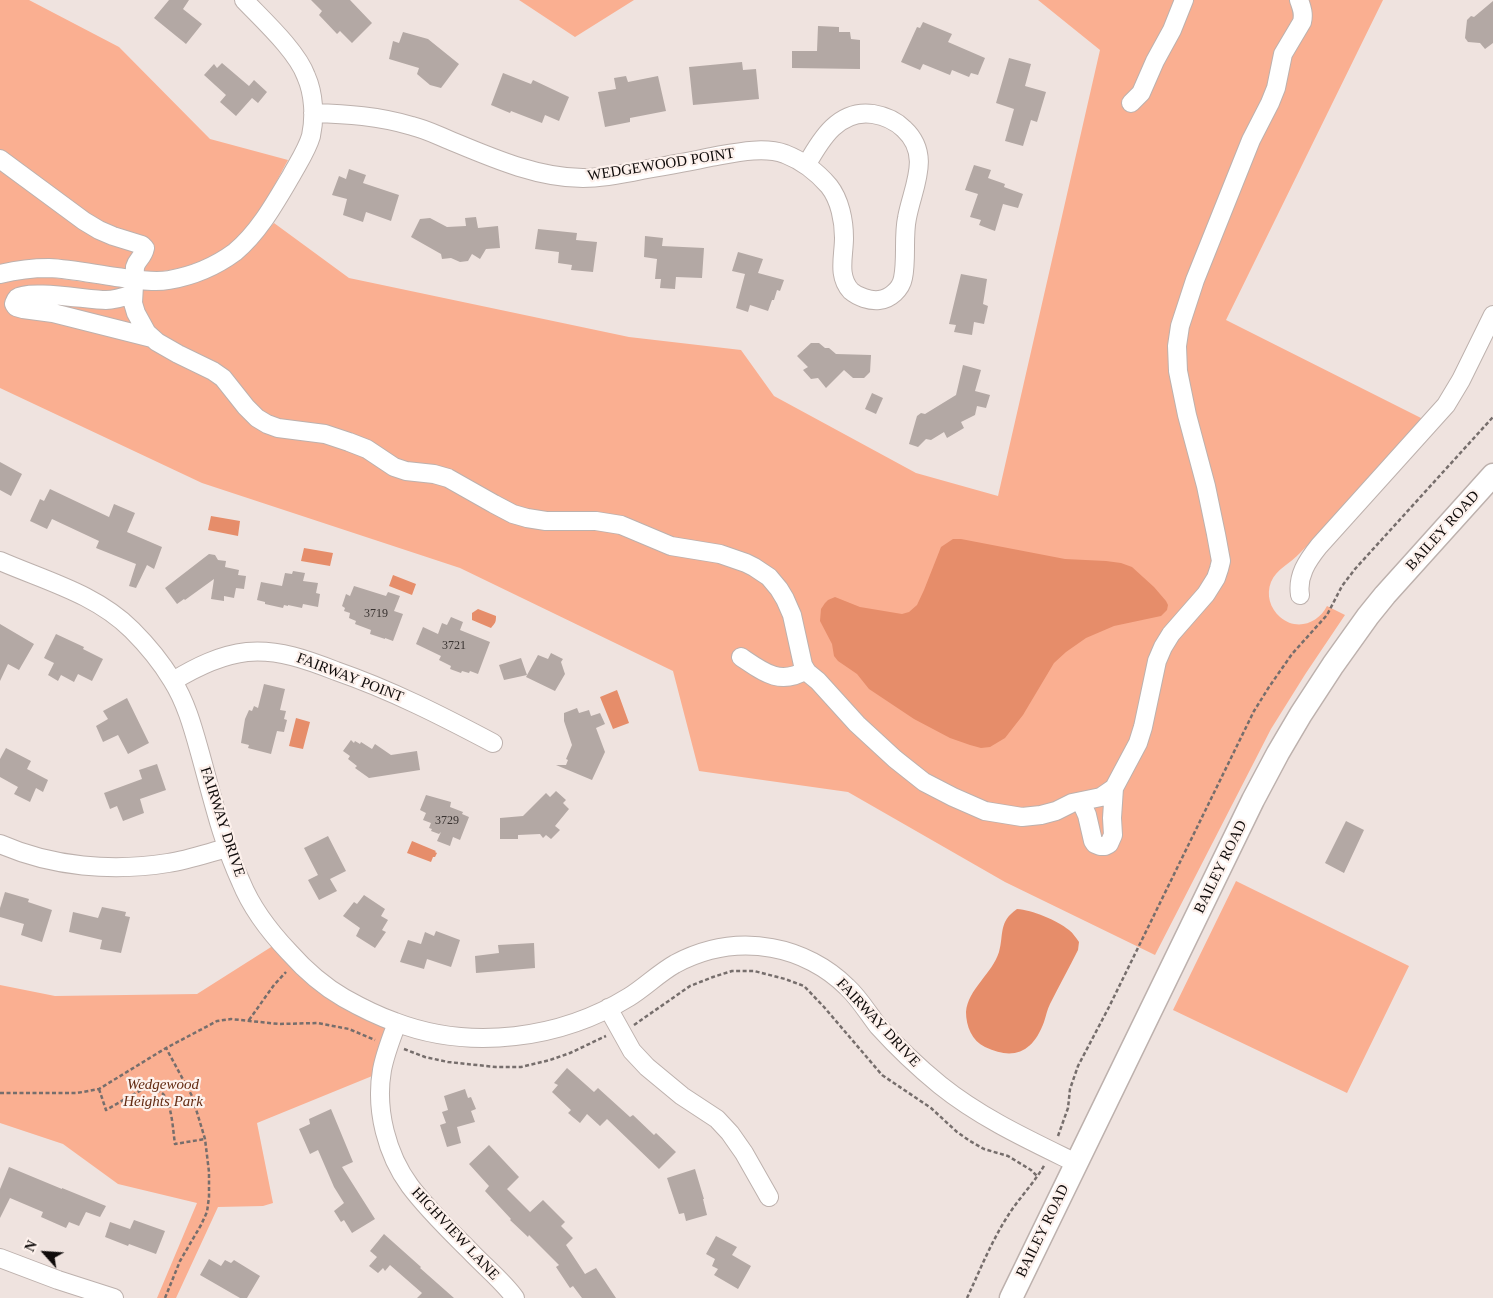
<!DOCTYPE html>
<style>
body{margin:0}
#map{position:relative;width:1493px;height:1298px;overflow:hidden;background:#efe3df;font-family:Georgia,serif}
canvas{display:block}
.north{position:absolute;left:20px;top:1228px;width:50px;height:50px;-webkit-text-stroke:4px #fdf1ec;paint-order:stroke;rotate:296deg;font-size:14px;font-weight:700;line-height:20px;text-align:center;color:#0f0b0a}
.north::after{content:'';display:block;margin:auto;width:18px;height:22px;background:#0f0b0a;clip-path:polygon(50% 0,100% 100%,50% 72%,0 100%)}
</style>
<div id="map">
<canvas width="1493" height="1298"></canvas>
<div class="north">N</div>
</div>
<script>
const ctx = document.querySelector('canvas').getContext('2d');
ctx.lineJoin = 'round';
function fill(path, color) { ctx.fillStyle = color; ctx.fill(path, 'evenodd'); }
function trace(path, color, width, dash) { ctx.strokeStyle = color; ctx.lineWidth = width; ctx.lineCap = dash ? 'butt' : 'round'; ctx.setLineDash(dash || []); ctx.stroke(path); }
function write(font, color, halo, rows, align = 'center') {
  ctx.font = font + ' Georgia,serif'; ctx.lineWidth = 4.5; ctx.setLineDash([]); ctx.textBaseline = 'middle'; ctx.strokeStyle = halo; ctx.fillStyle = color; for (const [text, x, y, turn = 0] of rows) {
    ctx.save(); ctx.translate(x, y); ctx.rotate((+turn || 0) * Math.PI / 180); ctx.textAlign = isNaN(turn) ? turn : align; if (halo) ctx.strokeText(text, 0, 0); ctx.fillText(text, 0, 0); ctx.restore();
  }
}
fill(new Path2D(`
 M0,0H29L119,47L210,139L288,160C274,185 262,213 242,234C218,258 179,273 145,272C129,272 112,270 96,268C70,266 43,264 17,262L0,265Z
 M519,0H634L575,37Z
 M1038,0H1383L1226,320L1423,419C1384,464 1342,510 1300,553C1291,563 1276,569 1271,582C1266,595 1270,608 1280,617C1296,631 1318,624 1327,606L1345,615L1306,673L1271,729L1155,955L1005,882L848,792L699,771L673,671L460,568L202,483L0,388V283L10,280L40,276L137,289L253,246L274,223L349,278L629,337L741,350L774,396L916,473L998,496L1100,50Z
 M1236,881L1409,966L1347,1093L1173,1010Z
 M279,942L296,960L397,1023L382,1072L257,1123L273,1203L263,1206L218,1207L176,1298H157L197,1203L118,1184L63,1144L0,1123V985L55,996L197,994Z`), '#faaf91');
fill(new Path2D(`
 M211,516L240,521L238,536L208,530Z
 M953,539H961L1065,559L1106,561L1121,563L1132,567L1154,587L1166,601L1168,605L1167,610L1161,616L1114,626L1086,638L1066,652L1054,663L1023,715L1005,738L990,747L981,748L970,745L950,738L914,719L869,689L857,674L838,661L834,656L832,644L820,621L821,609L825,603L828,600L835,597L860,607L902,614L909,612L917,605L924,590L941,547Z
 M304,548L333,553L330,566L301,561Z
 M393,575L416,584L412,595L389,586Z
 M478,609L496,616C496,623 495,623 491,628L472,620V613Z
 M617,690L629,723L613,729L600,697Z
 M296,718L310,722L303,749L289,746Z
 M412,841L436,851L435,852L437,853L435,857H433L431,862L407,853Z
 M1017,909C1032,910 1057,920 1069,930C1073,933 1076,938 1079,942L1078,950C1069,968 1059,986 1050,1004C1047,1010 1046,1016 1044,1022C1033,1052 1014,1061 985,1047C972,1041 966,1026 966,1012C968,989 992,974 999,952C1004,935 998,922 1017,909Z`), '#e68d6a');
fill(new Path2D(`
 M169,0H189L183,9L202,24L186,44L154,18Z
 M311,0H350L372,23L352,43L340,31L337,34L319,15L322,11Z
 M1493,1V43L1485,49L1480,43L1468,42L1465,38L1467,20L1471,16L1474,17Z
 M923,22L952,34L948,42L985,58L978,75L971,73L969,77L952,70L950,75L923,64L920,70L901,62L917,27L920,28Z
 M818,26L839,27V32H850L851,39L860,40V69L792,68V51H817Z
 M403,32L428,39L459,64L441,88L430,85L417,74L419,68L389,59L393,41L399,43Z
 M1009,58L1031,64L1025,86L1046,92L1037,122L1031,120L1023,146L1005,141L1014,109L996,103Z
 M742,62L743,70L756,69L759,99L693,105L689,67Z
 M222,63L249,86L254,80L267,92L258,103L252,98L236,116L220,102L226,95L204,75L214,64L217,68Z
 M503,73L531,84L533,80L569,97L559,121L545,115L542,123L511,111L510,113L491,105Z
 M626,76L628,82L658,76L666,111L630,118V122L605,127L598,92L616,89L614,78Z
 M974,165L991,170L988,178L1005,184L1004,187L1023,194L1018,208L1003,204L995,231L979,225L981,220L970,217L978,194L965,190Z
 M349,169L366,175L363,183L399,195L391,221L366,212L363,222L343,215L347,199L332,195L339,176L346,179Z
 M476,217L478,228L498,226L500,248L486,249L480,259L472,254L468,261L460,262L451,258L442,259L441,254L411,237L420,219L430,218L447,227L466,226L465,218Z
 M538,229L577,233L576,240L597,242L593,272L571,270L572,265L558,263L559,252L535,249Z
 M645,236L663,238L662,246L704,248L702,278L676,277L675,289L660,288L661,279H655L657,259L644,257Z
 M738,252L763,259L758,273L784,280L780,291L777,290L774,300H772L768,311L750,305L748,312L736,308L745,274L732,271Z
 M961,274L987,279L983,304L988,306L984,324L974,322L972,335L954,332L956,325L949,324Z
 M811,343H819L825,348H829L836,354L871,355L870,372L864,378H853L844,370L826,388L818,378L811,379L803,370L808,367L797,356Z
 M963,365L981,370L975,391L990,395L986,408L977,406L975,415L961,422L964,428L947,438L944,432L931,440L926,439L918,447L909,444L917,416L921,413L925,414L956,395Z
 M872,393L883,398L876,414L865,409Z
 M0,462L22,474L11,496L0,490Z
 M50,489L109,517L114,504L135,513L127,532L162,547L154,569L147,565L136,588L129,586L136,564L96,548L99,541L52,519L47,529L30,521L40,499L44,501Z
 M209,554L215,555L218,560L226,561L225,567L239,570L238,575L246,576L244,589L236,588L234,598L224,596V601L211,599L214,579L185,600L184,599L177,604L165,588Z
 M293,571L305,573L303,581L318,583L316,593L320,594L318,607L303,604L302,608L288,605V606L284,605L283,608L265,604V602L257,600L261,582L282,586L285,573L292,574Z
 M354,586L386,596L388,592L400,596L394,611L403,614L393,641L385,638V639L370,634L371,630L355,624L356,621L349,618L350,613L344,611L345,608L342,606L346,594L350,596Z
 M451,617L463,622L460,630L490,642L478,674L470,671L469,673L462,671L461,673L450,669L451,666L439,660L441,656L416,644L423,627L438,634L442,623L447,625Z
 M0,624L34,644L19,670L8,664L0,681Z
 M56,634L84,647L83,649L103,659L92,681L78,674L74,682L61,675L58,681L48,675L54,663L44,658Z
 M551,653L563,659L561,662L565,674L555,691L526,677L538,655L548,659Z
 M521,658L527,675L504,680L499,665Z
 M264,684L285,689L280,710L286,711L284,719L287,720L284,732L277,731L271,754L248,748L249,745L241,743L245,719L249,710L252,711L254,706L258,708Z
 M127,698L149,743L128,754L118,735L103,742L96,726L108,719L103,711Z
 M577,708L579,713L589,710L591,716L600,713L605,724L596,728L605,752L592,780L556,765H566L568,760L566,759L572,745L564,721V713Z
 M351,740L354,743L355,741L360,744L361,742L372,749L375,744L391,755L417,751L420,770L369,778L355,768L357,766L348,759L350,756L343,751Z
 M6,748L31,761L27,769L48,780L43,792L36,788L30,802L14,794L18,787L0,777V759Z
 M157,764L166,790L140,799L144,813L123,821L117,806L110,809L104,793L142,779L139,770Z
 M556,791L566,800L563,803L569,809L555,826L560,830L551,839L546,835L543,838L540,834L518,835V839H500V818L523,816L546,793L550,797Z
 M426,795L451,802L450,807L463,812L462,814L469,817L460,840L453,837L450,846L437,841L441,832L439,834L431,831L432,829L429,828L431,823L423,820L426,813L420,810Z
 M1346,821L1364,830L1344,873L1325,863Z
 M328,836L346,871L330,879L337,891L319,900L308,880L318,875L304,848Z
 M5,892L29,899L28,902L52,910L42,942L21,935L24,924L0,917V908Z
 M364,895L385,909L381,916L388,920L382,930L386,932L375,948L356,936L360,928L343,916L354,902L357,904Z
 M102,907L126,912L125,916L130,917L121,953L100,949L102,940L69,932L73,912L98,918Z
 M436,931L460,940L451,967L427,959L424,969L400,962L408,940L421,944L425,932L434,936Z
 M534,943L535,968L476,973L475,956L499,953L498,945Z
 M567,1068L594,1092L598,1088L630,1117L633,1115L654,1135L656,1133L676,1152L659,1169L607,1119L600,1126L587,1114L580,1123L568,1113L571,1110L552,1092L558,1085L554,1083Z
 M465,1089L468,1098L471,1097L476,1109L471,1111L475,1122L457,1127L461,1143L447,1147L440,1125L446,1123L442,1112L448,1110L444,1096Z
 M331,1109L353,1162L342,1167L375,1219L352,1233L344,1220L341,1222L334,1211L344,1203L334,1187L318,1150L310,1154L299,1129L310,1124L309,1119Z
 M489,1145L519,1177L507,1189L530,1212L543,1200L565,1222L561,1226L573,1238L566,1245L585,1274L596,1268L616,1298H582L573,1286L570,1288L556,1267L559,1265L529,1235L528,1237L510,1220L511,1219L485,1191L489,1186L469,1164Z
 M9,1167L62,1189V1188L106,1206L100,1217L86,1212L79,1226L69,1222L66,1228L41,1217L43,1212L10,1198L0,1218V1189Z
 M695,1169L704,1199H703L707,1215L686,1221L684,1213L679,1214L667,1178Z
 M134,1220L165,1231L156,1254L129,1244L128,1246L105,1237L110,1222L130,1229Z
 M384,1234L421,1267L420,1268L454,1298H417L422,1293L390,1265L385,1271L383,1268L378,1273L369,1266L377,1257L370,1251Z
 M716,1236L737,1247L732,1255L751,1266L738,1289L714,1275L718,1269L712,1266L715,1259L706,1254Z
 M209,1259L221,1266L225,1260L231,1263L234,1260L260,1276L247,1298H240L200,1275Z`), '#b3a8a4');
const minor = new Path2D(`
 M1131,103L1141,93L1155,61L1172,30L1184,0
 M313,113C347,114 379,116 412,126C425,129 437,135 449,140C490,157 537,178 583,178C603,178 623,174 642,170C665,166 688,162 711,157C734,153 763,146 785,154C803,161 817,172 829,186C840,200 844,221 844,238C844,256 837,276 851,291C858,297 870,301 879,300C890,299 901,289 903,278C907,259 903,237 907,218C913,186 932,155 904,129C895,120 885,116 873,114C839,109 821,139 807,164
 M0,159L84,221L99,230L113,236L142,245L145,248C143,258 137,259 135,267L133,303L136,313L147,333L157,342L178,354L213,371L223,378L246,407L257,418L267,424L278,428L325,434L349,442L367,449L394,467L406,471L434,474L448,478L494,504L513,514L527,518L546,521H596L621,525L671,546L720,554L746,563L754,567L769,577L779,589L785,599L792,615L803,665L807,672L818,681L857,724L895,759L924,782L953,797L985,811L1022,817L1041,815L1056,811L1072,803L1101,797L1114,788L1138,743L1143,727L1157,661L1163,647L1171,634L1206,594L1216,578L1219,569L1221,561L1216,534L1206,486L1187,415L1178,371L1177,346L1180,326L1195,280L1251,140L1270,103L1276,88L1283,54L1302,22C1304,14 1302,8 1299,0
 M0,274C16,270 33,268 49,268C71,269 94,274 116,277C133,279 152,283 169,280C192,276 216,266 235,252C259,232 275,203 291,176C298,163 307,150 311,136C315,117 314,94 306,76C297,51 263,20 244,0
 M133,294C124,297 115,300 106,300C89,300 28,289 17,298C15,300 15,301 14,304L16,307L23,309L53,313L152,338
 M0,561C46,581 96,594 132,630C147,645 161,662 172,680C186,702 193,728 200,753C212,796 222,841 241,882C252,909 270,932 289,952C305,970 323,986 344,998C360,1007 378,1016 395,1022C471,1051 561,1039 629,997C645,987 659,973 675,964C705,948 739,942 772,948C800,953 827,967 847,987C859,998 868,1013 878,1026C897,1047 918,1067 940,1085C981,1118 1029,1140 1076,1163
 M1300,595C1297,576 1307,561 1319,546L1446,405L1461,380L1493,315
 M741,657C763,672 780,686 806,670
 M173,681C196,667 220,655 247,652C278,649 308,660 336,671C391,690 442,716 493,743
 M1078,802L1083,806L1087,815L1093,841L1095,844L1100,846H1105L1109,844L1113,835L1112,818L1114,788
 M0,844C52,867 113,872 168,863C188,860 208,853 227,848
 M608,1008L632,1051L647,1067L682,1096L717,1119L730,1133L744,1153L769,1197
 M397,1023C391,1039 385,1054 382,1070C375,1110 387,1155 410,1186C428,1210 449,1230 470,1251C483,1265 504,1282 515,1298
 M0,1258L58,1280L114,1298`);
const major = new Path2D(`
 M1011,1298L1253,800L1278,753L1301,714L1333,665L1368,616L1385,595L1493,475`);
trace(minor, '#bdb1ad', 20);
trace(major, '#bdb1ad', 25);
trace(new Path2D(`
 M249,1020L274,985L286,972
 M634,1025L690,986L713,977L732,971H754L785,979L804,986L824,1007L882,1075L931,1108L957,1132L970,1141L984,1149L1008,1156L1031,1170L1038,1177
 M404,1049L425,1057L448,1062L496,1067H521L550,1060L570,1053L606,1036
 M99,1089L106,1110L143,1089C149,1089 157,1089 162,1093C172,1101 173,1132 175,1144L205,1139
 M0,1093H77L99,1089L166,1048L204,1028L217,1021L231,1019L279,1024L318,1023L349,1029L375,1040
 M1058,1136L1068,1108L1070,1089L1078,1066L1109,1007L1254,711L1269,687L1292,654L1327,615L1342,586L1355,569L1493,417
 M165,1298L180,1261L201,1225L207,1212L209,1197V1172L205,1139L199,1119L192,1096L166,1048
 M967,1298C980,1270 992,1240 1009,1214C1020,1197 1035,1182 1045,1164`), '#766e6c', 2.5, [4, 2.5]);
trace(minor, '#fff', 18);
trace(major, '#fff', 22);
write('12px', '#383230', null, [
 ["3719",376,614],
 ["3721",454,646],
 ["3729",447,821]
]);
write('15px', '#0f0b0a', '#fdf1ec', [
 ["WEDGEWOOD POINT",661,165,-9],
 ["BAILEY ROAD",1443,531,-48],
 ["FAIRWAY POINT",350,678,21],
 ["FAIRWAY DRIVE",222,822,72],
 ["BAILEY ROAD",1221,867,-64],
 ["FAIRWAY DRIVE",878,1023,47],
 ["BAILEY ROAD",1043,1231,-64],
 ["HIGHVIEW LANE",455,1234,47]
]);
write('italic 15px', '#632b12', '#fdf1ec', [
 ["Wedgewood",163,1085],
 ["Heights Park",163,1102]
]);
</script>
